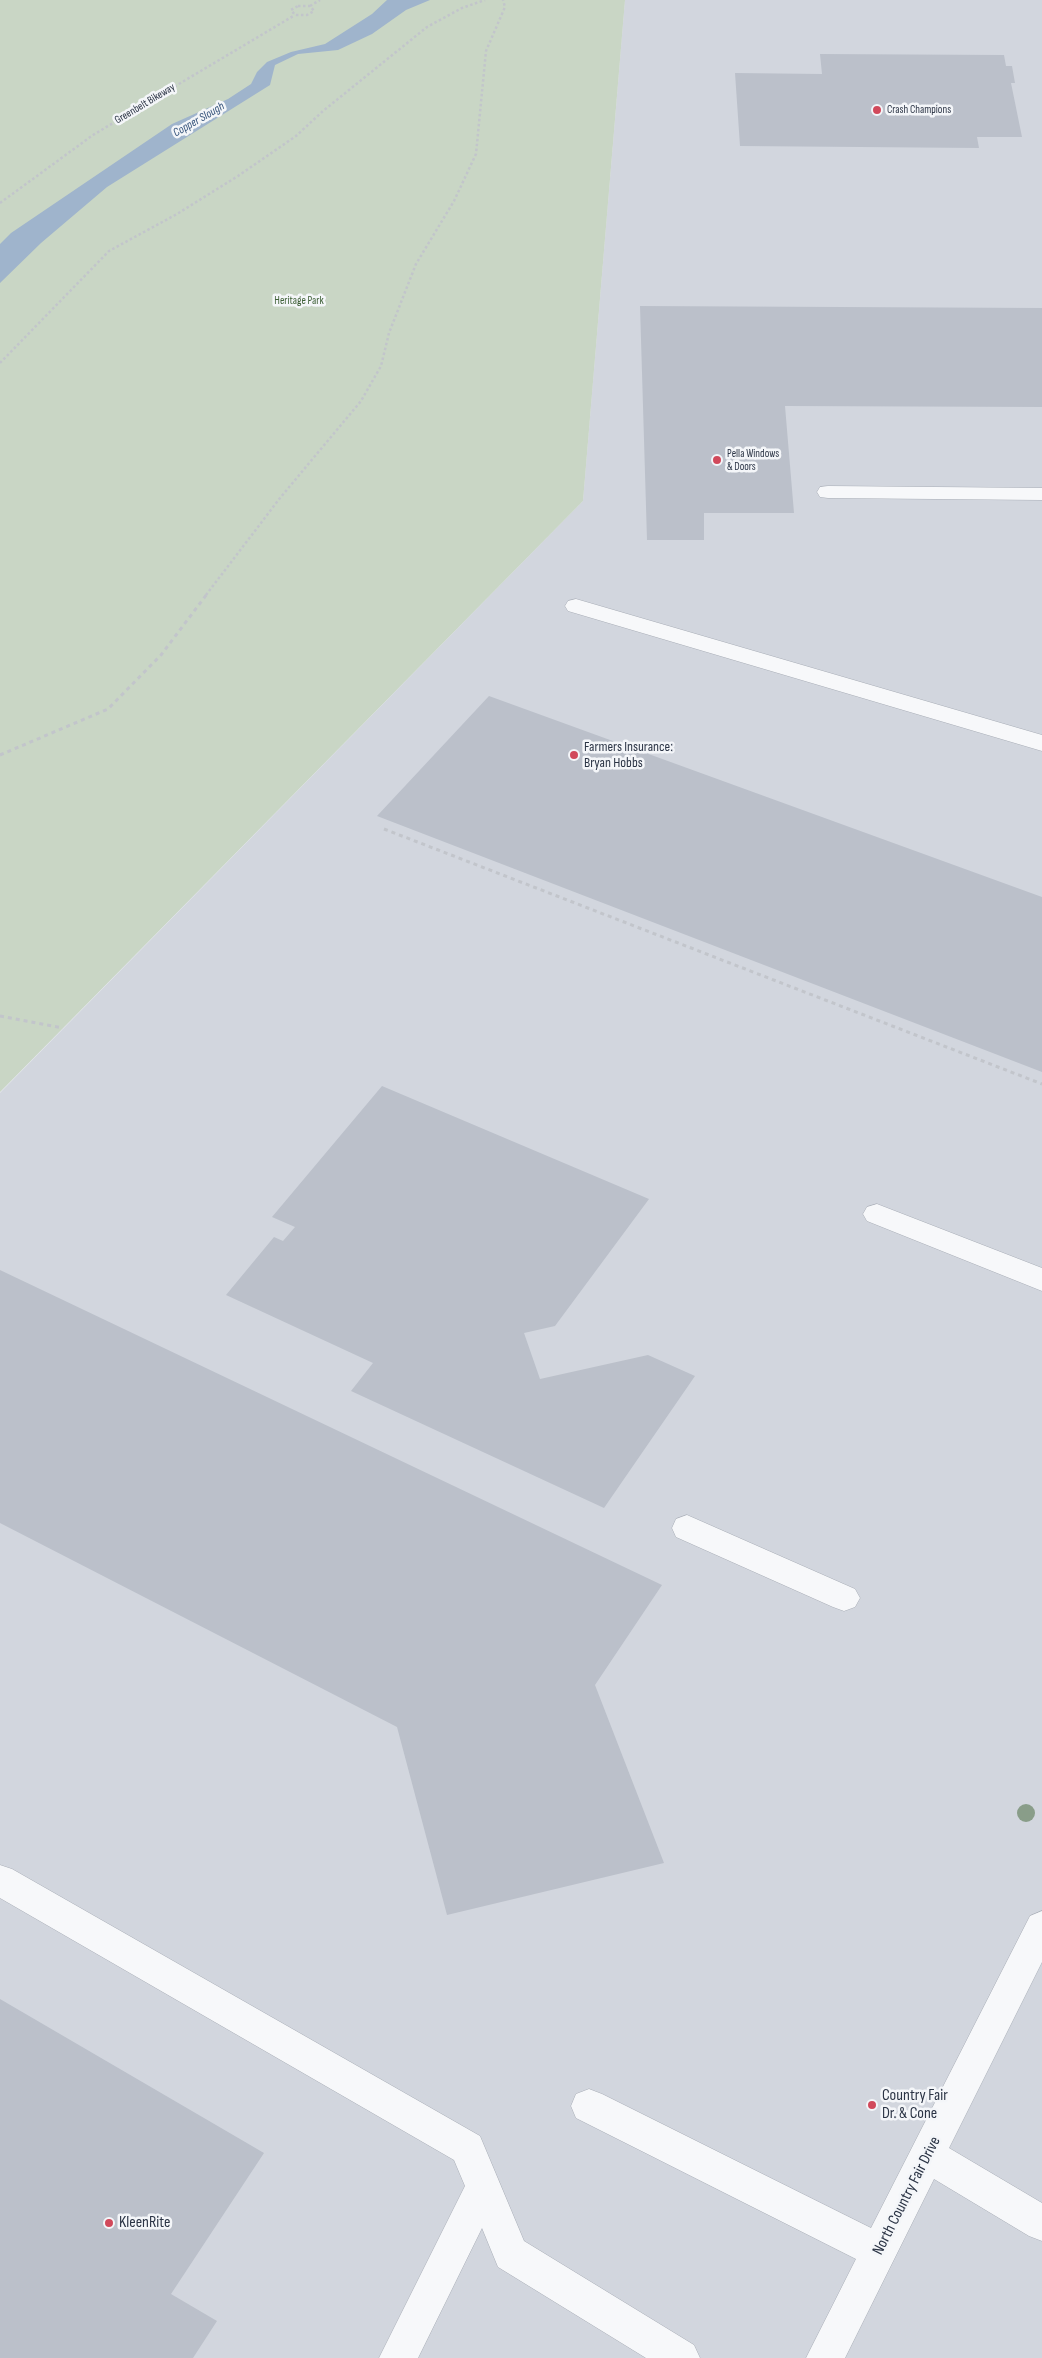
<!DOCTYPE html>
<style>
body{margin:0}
canvas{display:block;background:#e4e7ec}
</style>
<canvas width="1042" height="2358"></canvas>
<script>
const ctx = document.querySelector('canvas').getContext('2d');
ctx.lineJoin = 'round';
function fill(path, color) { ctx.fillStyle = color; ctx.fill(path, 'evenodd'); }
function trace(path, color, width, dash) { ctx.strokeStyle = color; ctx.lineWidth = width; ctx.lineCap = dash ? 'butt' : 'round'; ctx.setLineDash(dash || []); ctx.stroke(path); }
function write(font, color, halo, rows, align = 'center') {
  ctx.font = font + ' "Sofia Sans Condensed",sans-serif'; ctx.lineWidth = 5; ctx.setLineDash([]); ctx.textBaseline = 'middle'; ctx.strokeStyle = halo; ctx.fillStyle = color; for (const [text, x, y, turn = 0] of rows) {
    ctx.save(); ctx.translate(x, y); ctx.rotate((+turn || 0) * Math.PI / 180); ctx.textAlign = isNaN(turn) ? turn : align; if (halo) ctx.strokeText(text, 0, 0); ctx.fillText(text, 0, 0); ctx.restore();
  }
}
fill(new Path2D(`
 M625,0H1042V2358H0V1093L583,501Z`), '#d2d6de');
fill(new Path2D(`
 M0,0H625L583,501L0,1092Z`), '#c9d6c5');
fill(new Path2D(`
 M387,0H430L406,10L372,34L338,50L298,54L275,65L270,85L107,187L41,243L0,283V244L11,233L172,124L228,99L251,84L257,72L267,62L291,52L325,44L372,14Z`), '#9fb4cc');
fill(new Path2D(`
 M820,54L1004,55L1006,66H1012L1015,83H1011L1022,137H977L979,148L740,146L735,73L822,74Z
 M640,306L1042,308V407L785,406L794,513H704V540H647Z
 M489,696L1042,897V1072L377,816Z
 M382,1086L649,1199L555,1326L524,1333L540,1379L648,1355L695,1376L604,1508L351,1391L373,1363L226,1295L274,1237L283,1241L295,1227L272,1217Z
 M0,1270L662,1585L595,1685L664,1863L447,1915L397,1727L0,1523Z
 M0,1999L264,2153L171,2294L217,2321L193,2358H0Z`), '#bbc0ca');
const minor = new Path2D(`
 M828,486L1042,488V500L828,498L820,497L817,492L820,487Z
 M576,599L1042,735V751L568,611L565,606L568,601Z
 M877,1204L1042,1268V1291L867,1221L863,1214L867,1207Z
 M687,1515L855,1589L860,1598L855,1607L844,1611L833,1607L676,1537L672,1528L676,1519Z
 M0,1865L12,1869L480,2136L524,2241L694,2345L700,2358H646L498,2267L482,2228L418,2358H379L465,2186L454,2160L0,1898Z
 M1042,1911V1962L949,2148L1042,2203V2241L1029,2236L934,2179L845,2358H806L856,2259L576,2118L571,2106L576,2094L589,2089L602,2094L871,2228L1030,1916Z`);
trace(minor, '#a9aeb7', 1);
trace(new Path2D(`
 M298,6H310L314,11L307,15H295L291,10Z
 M310,6L320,0
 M0,203L93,135L295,15
 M0,363L109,251L177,214L238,176L296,136L323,111L427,27L462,8L485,0
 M206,595L280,498L361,401L381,366L389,333L416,264L454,201L476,154L486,51L505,7L503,0`), '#c2c5cb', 2.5, [2.5, 2.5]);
trace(new Path2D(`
 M0,755L108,709L161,655L207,594
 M384,829L1042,1084
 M0,1016L63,1028`), '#c2c5cb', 3, [4, 4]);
fill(minor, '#f7f8fa');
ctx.fillStyle = '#899d89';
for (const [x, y] of [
 [1026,1813]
]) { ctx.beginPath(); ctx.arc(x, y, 9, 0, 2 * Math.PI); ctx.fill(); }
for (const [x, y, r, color] of [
 [877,110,5,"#d1495b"],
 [717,460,5,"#d1495b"],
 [574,755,5,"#d1495b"],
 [872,2105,5,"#d1495b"],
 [109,2223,5,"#d1495b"]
]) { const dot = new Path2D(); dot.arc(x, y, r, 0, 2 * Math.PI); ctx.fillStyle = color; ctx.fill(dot); trace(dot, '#f4f6f9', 2); }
write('11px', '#2b3445', '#f4f6f9', [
 ["Greenbelt Bikeway",145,104,-31]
]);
write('11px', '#2b3445', '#f4f6f9', [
 ["Crash Champions",887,110],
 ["Pella Windows",727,454],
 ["& Doors",727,467]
], 'left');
write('11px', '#3f6138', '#f4f6f9', [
 ["Heritage Park",299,301]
]);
write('italic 12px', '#34527a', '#f4f6f9', [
 ["Copper Slough",199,120,-30]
]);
write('14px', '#2b3445', '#f4f6f9', [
 ["Farmers Insurance:",584,747],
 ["Bryan Hobbs",584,763]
], 'left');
write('16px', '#2b3445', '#f4f6f9', [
 ["Country Fair",882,2096],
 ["Dr. & Cone",882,2114],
 ["KleenRite",119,2223]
], 'left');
write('16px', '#2b3445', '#f4f6f9', [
 ["North Country Fair Drive",907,2196,-63]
]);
</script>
